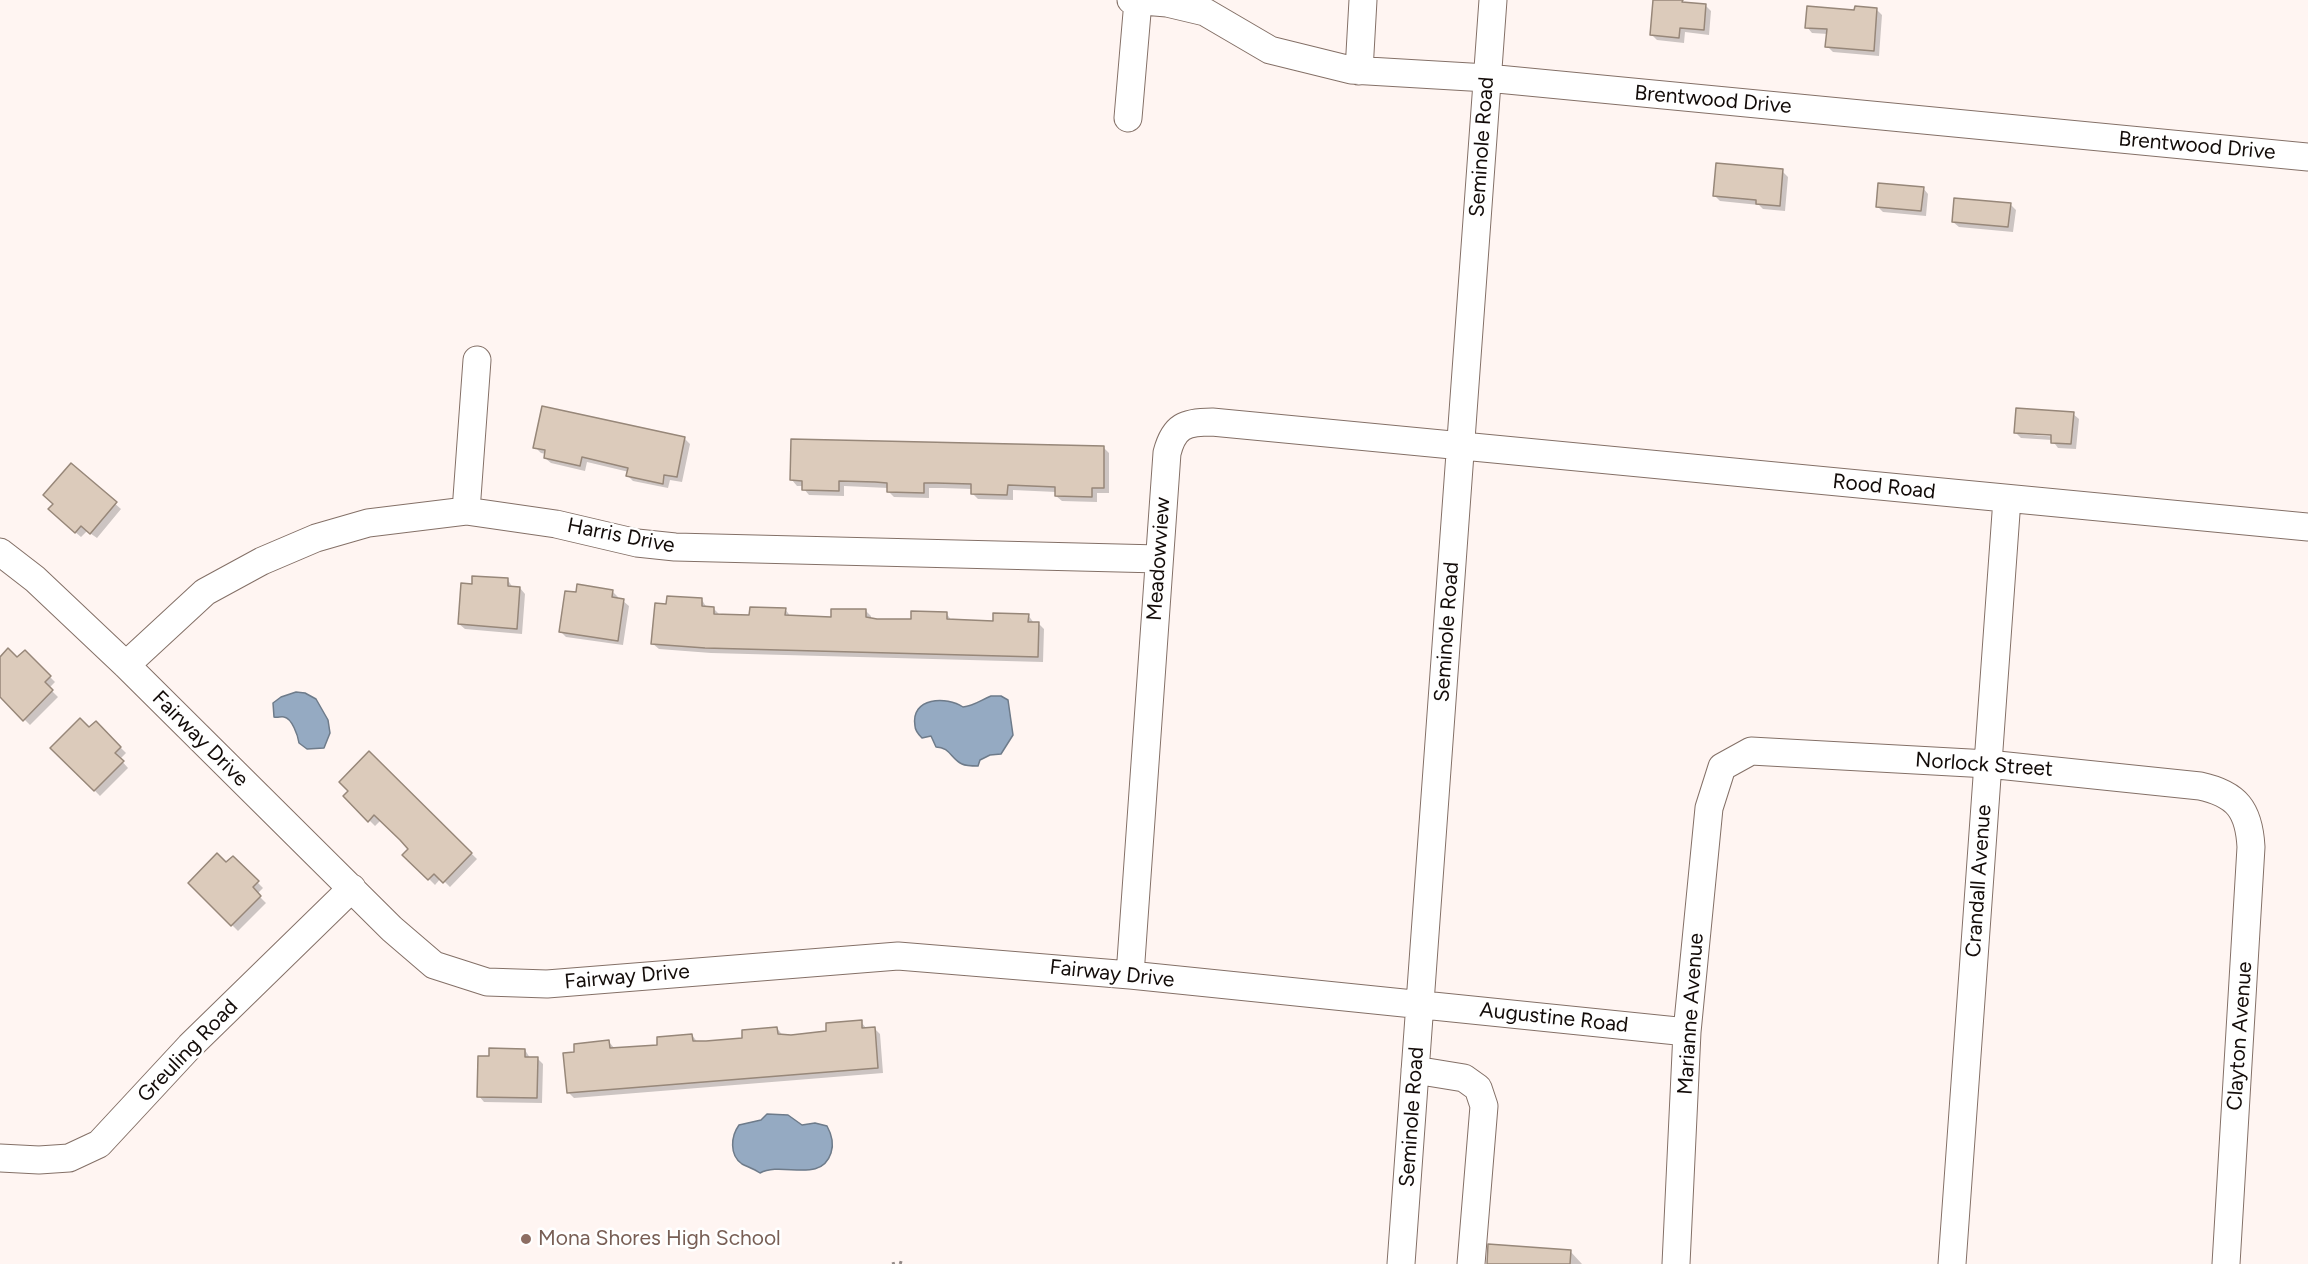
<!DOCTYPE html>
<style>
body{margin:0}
canvas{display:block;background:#fff5f2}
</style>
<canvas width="2308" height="1264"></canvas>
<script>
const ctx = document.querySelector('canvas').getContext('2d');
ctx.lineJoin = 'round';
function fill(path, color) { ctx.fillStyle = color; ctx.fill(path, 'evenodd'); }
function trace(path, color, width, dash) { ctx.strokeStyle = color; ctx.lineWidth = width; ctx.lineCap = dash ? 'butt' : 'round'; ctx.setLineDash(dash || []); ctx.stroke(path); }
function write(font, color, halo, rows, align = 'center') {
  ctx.font = font + ' Figtree,sans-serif'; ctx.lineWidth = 5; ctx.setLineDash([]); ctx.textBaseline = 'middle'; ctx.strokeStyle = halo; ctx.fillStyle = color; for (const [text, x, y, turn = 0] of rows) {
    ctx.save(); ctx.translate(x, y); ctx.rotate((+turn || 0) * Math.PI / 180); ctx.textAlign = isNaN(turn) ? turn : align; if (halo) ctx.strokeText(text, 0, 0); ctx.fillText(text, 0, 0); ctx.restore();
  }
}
const water = new Path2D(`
 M296,692L305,693L316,699L328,720L330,733L324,748L307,749L299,743C298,736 292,718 284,717C281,716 278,718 274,717L273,703L281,697Z
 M991,696H1001L1008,700L1013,735L1001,754L990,755L980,760L978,766C973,766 966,766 962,764C951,759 950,747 936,747L931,736L922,738C919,735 915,730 915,726C910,697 947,696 963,707C974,706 981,700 991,696Z
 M767,1114L788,1115L802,1125L815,1123L827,1126C832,1135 834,1144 831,1153C821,1184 782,1161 760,1173C754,1169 748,1167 742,1164C729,1155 731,1136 739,1125L761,1120Z`);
fill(water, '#95aac2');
trace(water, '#6e7b8a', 1.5);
fill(new Path2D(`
 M1705,5L1711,11L1709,35L1685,32L1684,43L1657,40L1651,34Z
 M1876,9L1882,15L1879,56L1833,52L1827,46L1828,34L1812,33L1807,27Z
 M1782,171L1788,177L1785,211L1763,209L1759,205L1720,201L1715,196Z
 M1923,188L1928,194L1926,216L1883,212L1877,206Z
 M2010,204L2016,210L2013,232L1959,227L1953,222Z
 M2073,414L2079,419L2076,449L2058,448L2052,440L2021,438L2015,432ZM2019,431L2059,434V437L2019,434Z
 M684,438L690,444L682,482L670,480L668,488L633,481L628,476L629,472L587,462L585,471L551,463L545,458L546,454L541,453L535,447Z
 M1104,448L1109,453V493H1097V502L1062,501L1056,496V492L1013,490V500L978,499L972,493V489L942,488H929V498L894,497L888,491V488L844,486V496L809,495L804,489V486H797L792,480Z
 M71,465L121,509L97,538L87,531L81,537L55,515L54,504Z
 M508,580L513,588H520L525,594L522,634L465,629L459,624L473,585Z
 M612,591L618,597L617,600L623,601L629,606L623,645L566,637L560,631Z
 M702,600L707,608L714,609L719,614L751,616L785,609L791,617L832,618L866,611L871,616V619L912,620L946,613L952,621L994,623L1028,615L1034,623H1038L1044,629L1043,662L711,653L659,649L653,644L667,605Z
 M25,652L55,682L49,688L58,697L30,725L0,695V659L17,660Z
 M96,723L126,753L120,759L128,768L100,796L53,748L89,729Z
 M369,753L477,859L450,887L441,878L435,885L405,855L410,849L381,820L375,826L345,796L350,791Z
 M233,858L263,888L257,894L266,903L238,931L190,883L226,864Z
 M861,1022L867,1029L874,1028L880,1034L883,1073L574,1098L568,1092L576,1053L609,1042L615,1049L659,1046L692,1035L698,1043L744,1039L777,1028L783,1036L828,1033Z
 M525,1050L530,1058H537L543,1064L542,1103L484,1102L479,1096Z
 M1570,1251L1582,1264H1488Z`), '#0003');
const building = new Path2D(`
 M1653,0H1683L1682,2L1706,4L1704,30L1680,28L1679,38L1650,35Z
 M1807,6L1854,10L1855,6L1877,8L1874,51L1825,47L1827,29L1805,28Z
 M1716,163L1783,169L1780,206L1756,204V200L1713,196Z
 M1878,183L1924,187L1921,211L1876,207Z
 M1954,198L2011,203L2008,227L1952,222Z
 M542,406L685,437L677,477L664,475L663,484L626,476L628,468L582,457L580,466L544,458L545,450L533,448Z
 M2016,408L2074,412L2071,444L2051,443V435L2014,433Z
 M791,439L1104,446V488H1092V497L1055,496V487L1008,485L1007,495L971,494V484L936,483H924V493L887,492V483L875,482L839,481V491L802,490V481L790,480Z
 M71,463L117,502L90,534L81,526L75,533L48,509L53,504L43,495Z
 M472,576L508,578V586L520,587L517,629L458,624L461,583L472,584Z
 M577,584L613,590L612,597L624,599L618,641L559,632L565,591L576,592Z
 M667,596L702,598V606L714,607V614L749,615L750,607L786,608L785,615L831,617V609H866V617L877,619H911V611L947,612V619L993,621V613L1029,614L1028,622H1039L1038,657L705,648L651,644L655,603L666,604Z
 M8,648L17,657L25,650L51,676L45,682L53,690L23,721L0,697V657Z
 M80,718L89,727L96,721L121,747L115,753L124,761L94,791L50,748Z
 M369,751L472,853L443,883L434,874L428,880L402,855L408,849L400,840L374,815L368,822L343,796L348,791L339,782Z
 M217,853L226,862L233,856L259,881L253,887L261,896L231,926L188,883Z
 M862,1020V1028L875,1027L878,1068L567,1093L563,1053L574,1052V1044L609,1040L610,1048L657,1045V1037L692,1034L693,1041H706L742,1038V1030L777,1027L778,1034L791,1035L826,1031V1023Z
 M489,1048L525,1049V1057H538L537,1098L477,1097L478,1056H489Z
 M1488,1244L1571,1250L1570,1264H1487Z`);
fill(building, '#dccbbb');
trace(building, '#978779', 1.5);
const minor = new Path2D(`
 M1131,0L1167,3L1205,12L1270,50L1351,70L1487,78L2308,157
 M1359,71L1363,0
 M1128,118L1138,1
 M466,511L477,360
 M0,552L35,579L126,665L392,929L434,965L487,982L547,984L898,956L1130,975L1687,1032
 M126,665L205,592L262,561L316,538L368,523L466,511L556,524L637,543L675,547L1159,559
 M1130,975L1167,453C1174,426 1185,422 1212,422L2308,527
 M1415,1070L1464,1078L1478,1088L1484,1106L1471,1264
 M0,1158L39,1160L69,1158L99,1144L190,1046L352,888
 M1401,1264L1493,0
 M1676,1264L1687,1032L1709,808L1722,767L1751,751L1988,764L2200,786C2237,794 2249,810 2251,847L2226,1264
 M1952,1264L2007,499`);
trace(minor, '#847067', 29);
trace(new Path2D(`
 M892,1264L899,1262L905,1264`), '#918885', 3, [3, 4.5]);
trace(minor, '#fff', 27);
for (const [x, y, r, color] of [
 [526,1239,6,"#8d6e63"]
]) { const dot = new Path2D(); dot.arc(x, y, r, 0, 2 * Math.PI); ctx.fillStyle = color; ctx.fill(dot); trace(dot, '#fff', 2); }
write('21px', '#130c09', '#fff', [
 ["Brentwood Drive",1713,100,5],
 ["Brentwood Drive",2197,146,5],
 ["Seminole Road",1482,147,-86],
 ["Rood Road",1884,487,6],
 ["Harris Drive",621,536,11],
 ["Meadowview",1159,559,-86],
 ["Seminole Road",1447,632,-86],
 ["Fairway Drive",200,739,45],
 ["Norlock Street",1984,765,4],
 ["Crandall Avenue",1979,881,-86],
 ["Fairway Drive",1112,974,6],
 ["Fairway Drive",627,977,-5],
 ["Marianne Avenue",1691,1014,-86],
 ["Augustine Road",1554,1018,6],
 ["Clayton Avenue",2240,1036,-86],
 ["Greuling Road",188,1051,-46],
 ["Seminole Road",1412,1117,-86]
]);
write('21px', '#785e54', '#fff', [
 ["Mona Shores High School",538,1239]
], 'left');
</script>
